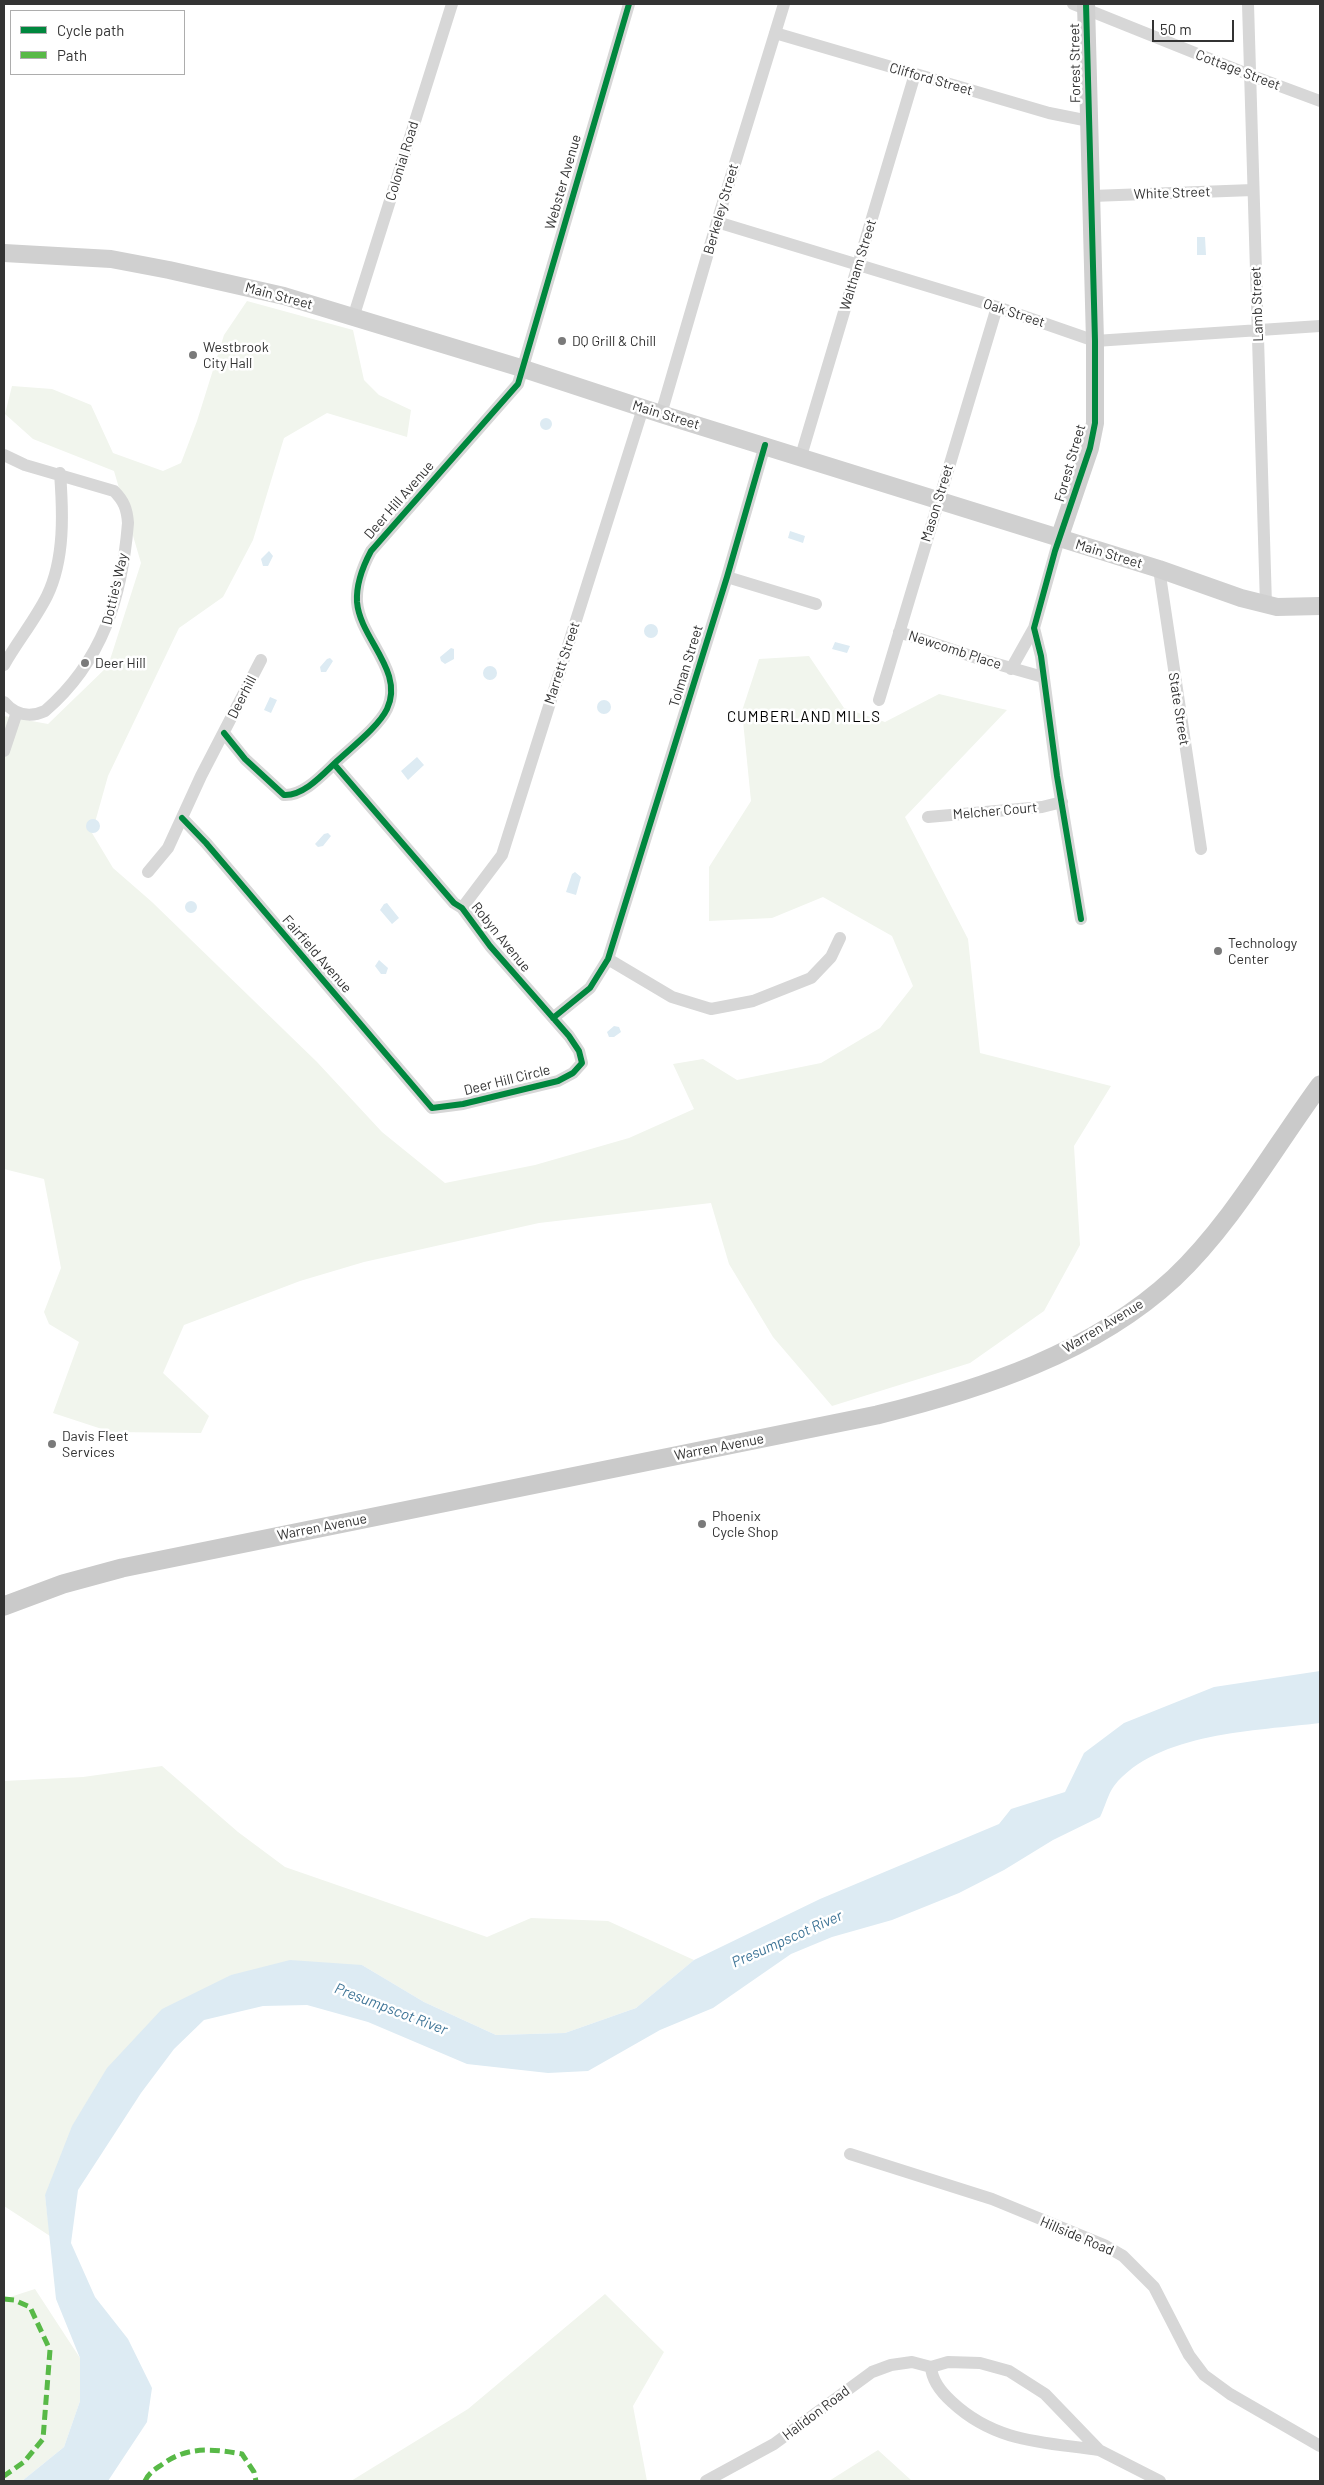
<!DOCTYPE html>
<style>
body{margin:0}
#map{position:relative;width:1324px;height:2485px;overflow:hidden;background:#fff;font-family:Barlow,sans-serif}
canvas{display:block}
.frame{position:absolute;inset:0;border:5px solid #333;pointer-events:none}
.legend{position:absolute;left:10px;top:10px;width:175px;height:65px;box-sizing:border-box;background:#fff;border:1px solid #adadad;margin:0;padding:6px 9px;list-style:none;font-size:15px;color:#333}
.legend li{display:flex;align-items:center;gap:10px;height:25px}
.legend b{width:25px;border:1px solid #adadad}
.scale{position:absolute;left:1152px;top:20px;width:82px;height:22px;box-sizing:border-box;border:2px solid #333;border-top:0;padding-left:6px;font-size:15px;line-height:18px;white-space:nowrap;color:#333;-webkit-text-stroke:4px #fff;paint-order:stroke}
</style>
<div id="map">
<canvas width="1324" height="2485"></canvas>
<div class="frame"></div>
<ul class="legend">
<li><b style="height:6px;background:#00873e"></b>Cycle path</li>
<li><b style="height:6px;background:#58b947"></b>Path</li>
</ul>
<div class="scale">50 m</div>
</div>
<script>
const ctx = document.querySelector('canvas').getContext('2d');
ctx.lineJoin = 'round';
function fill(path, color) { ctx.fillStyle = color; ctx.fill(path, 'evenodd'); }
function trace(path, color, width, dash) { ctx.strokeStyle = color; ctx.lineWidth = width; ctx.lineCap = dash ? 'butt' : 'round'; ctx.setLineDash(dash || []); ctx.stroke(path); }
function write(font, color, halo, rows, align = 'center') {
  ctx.font = font + ' Barlow,sans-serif'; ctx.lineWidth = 5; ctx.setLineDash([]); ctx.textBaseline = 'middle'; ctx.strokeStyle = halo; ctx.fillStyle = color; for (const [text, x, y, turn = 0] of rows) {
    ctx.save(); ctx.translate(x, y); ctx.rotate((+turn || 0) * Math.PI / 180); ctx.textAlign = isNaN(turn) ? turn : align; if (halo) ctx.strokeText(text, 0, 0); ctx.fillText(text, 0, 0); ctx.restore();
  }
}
fill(new Path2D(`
 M247,301L353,330L364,380L379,395L411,410L407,437L327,413L284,438L253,540L223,597L179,628L108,776L92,833L113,868L152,902L317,1062L382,1132L445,1183L535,1165L629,1138L694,1109L673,1064L703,1059L737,1080L821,1063L880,1028L913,986L892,936L823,897L772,918L709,921V867L751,801L742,711L759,659L809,656L844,708L885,722L939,694L1007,710L905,817L968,939L980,1053L1111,1086L1074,1146L1080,1245L1044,1311L970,1363L832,1406L773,1337L729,1264L711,1203L539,1223L364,1262L300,1281L184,1325L163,1373L209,1416L201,1433L111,1432L53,1413L79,1342L49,1324L44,1312L61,1268L44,1179L4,1169V716L48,724L108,666L141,563L114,471L33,439L5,414L12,386L52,389L91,405L113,453L163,471L181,463L197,421L224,335Z
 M162,1766L238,1832L285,1867L487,1937L531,1918L608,1921L694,1960L636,2008L565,2033L496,2035L424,2002L362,1965L231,1975L45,2195L50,2236L4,2206V1781L83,1777Z
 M35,2289L80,2358V2401L64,2447L22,2481H4V2299Z
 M605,2294L664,2352L633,2406L647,2481H351L468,2409Z
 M878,2450L912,2481H829Z`), '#f1f5ed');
fill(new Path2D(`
 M1197,237H1205L1206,255H1197Z
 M540 424a6 6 0 1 1 12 0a6 6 0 1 1-12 0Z
 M790,531L805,536L803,543L788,538Z
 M269,551L273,556L268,566H263L261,559Z
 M644 631a7 7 0 1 1 14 0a7 7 0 1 1-14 0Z
 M835,642L850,646L847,653L832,649Z
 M451,648L454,649V659L445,664L441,661L440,657Z
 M330,658L333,661L326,672H321L320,667L327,659Z
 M483 673a7 7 0 1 1 14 0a7 7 0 1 1-14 0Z
 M270,697L277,700L271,713L264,710Z
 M597 707a7 7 0 1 1 14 0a7 7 0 1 1-14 0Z
 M417,757L424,765L408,780L401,771Z
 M86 826a7 7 0 1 1 14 0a7 7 0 1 1-14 0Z
 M328,833L331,836L323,846L318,847L315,844L324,834Z
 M575,872L581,877L576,895L566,892L572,874Z
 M185 907a6 6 0 1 1 12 0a6 6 0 1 1-12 0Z
 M387,903L399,918L392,924L380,910L384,904Z
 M379,960L388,968L386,974H381L375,966Z
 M614,1026L619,1027L621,1032L614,1037H609L607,1032Z
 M1320,1671V1723C1257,1731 1157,1732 1114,1786C1108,1794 1105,1807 1100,1817L1053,1840L1004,1870L959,1893L892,1920L832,1937L791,1954L713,2008L660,2030L588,2071L548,2073L467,2064L368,2022L307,2005L263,2006L204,2020L174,2049L141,2093L78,2190L71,2243L95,2297L128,2339L152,2388L147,2422L108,2481H22L64,2447L80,2401V2358L56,2299L45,2195L72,2126L107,2068L162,2009L231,1975L290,1960L362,1965L424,2002L496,2035L565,2033L636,2008L694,1960L820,1899L999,1824L1011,1809L1065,1792L1084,1753L1124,1723L1214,1687Z`), '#ddebf3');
trace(new Path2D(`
 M1073,4L1250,75L1320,101
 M1248,4L1266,605
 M775,33L1049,113L1089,121
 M1092,196L1253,190
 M717,222L997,307L1095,341L1320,326
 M353,318L452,4
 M661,414L717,222L784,4
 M4,455L25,465L114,491C124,501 127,509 128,523C122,597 103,661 45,711C30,718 15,715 4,702
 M801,456L915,74
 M1059,539L1034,628L1041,656L1057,776L1081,919
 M1159,569L1201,849
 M727,577L816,604
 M899,632L983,660L1043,677
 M4,665C17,642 35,620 47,596C65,559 63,512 60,473
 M1011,669L1034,628
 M879,700L997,307
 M224,733L245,759L284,795C304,796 323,774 337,761C352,747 379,726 387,709C405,671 360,639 357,602C356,585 363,566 371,551L518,384L629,4
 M4,751L17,712
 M928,817L1042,807L1062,802
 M182,818L206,843L432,1108L463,1104L558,1081L573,1073L582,1063L579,1051L569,1036L490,946L462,908L454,903L334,764
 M148,872L168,848L201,776L261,660
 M462,908L502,855L643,408
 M608,959L672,997L711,1009L753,1001L811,978L831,957L840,938
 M553,1018L590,988L608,959L727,577L765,445
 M850,2154L992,2199L1104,2245L1123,2256L1154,2287L1189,2355L1204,2375L1230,2394L1320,2446
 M931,2367C932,2381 942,2393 952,2402C996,2443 1044,2442 1099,2450
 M706,2481L774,2444L872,2372L891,2365L912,2362L931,2367L948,2362L980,2363L1009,2371L1045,2394L1099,2450L1160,2481`), '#d7d7d7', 12);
trace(new Path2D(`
 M4,253L111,259L169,270L284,296L521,368L661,414L1159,569L1241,598L1277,607L1320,606
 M1059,539L1090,448L1095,423V341L1086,4`), '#d0d0d0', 18);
trace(new Path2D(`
 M4,1606L63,1584L122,1568L877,1415C982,1389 1093,1353 1174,1278C1232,1223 1273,1149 1320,1085`), '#cacaca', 19);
trace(new Path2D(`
 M4,2299L14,2300L30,2307L50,2350L43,2439L24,2462L4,2476
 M145,2481C149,2472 156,2469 164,2463C189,2446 213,2449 242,2454L254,2472L256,2481`), '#58b947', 5, [10, 5]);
trace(new Path2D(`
 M224,733L245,759L284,795C304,796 323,774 337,761C352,747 379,726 387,709C405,671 360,639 357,602C356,585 363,566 371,551L518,384L629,4
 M182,818L206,843L432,1108L463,1104L558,1081L573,1073L582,1063L579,1051L569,1036L490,946L462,908L454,903L334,764
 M1081,919L1057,776L1041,656L1034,628L1055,551L1090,448L1095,423V341L1086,4
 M553,1018L590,988L608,959L727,577L765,445`), '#00873e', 6);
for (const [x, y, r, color] of [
 [562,341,5,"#7a7a7a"],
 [193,355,5,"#7a7a7a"],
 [85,663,5,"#7a7a7a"],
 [1218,951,5,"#7a7a7a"],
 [52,1444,5,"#7a7a7a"],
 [702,1524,5,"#7a7a7a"]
]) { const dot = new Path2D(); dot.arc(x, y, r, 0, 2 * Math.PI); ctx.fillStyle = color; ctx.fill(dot); trace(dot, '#fff', 2); }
write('14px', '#333', '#fff', [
 ["Forest Street",1075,63,-91],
 ["Cottage Street",1238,70,21],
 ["Clifford Street",931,79,16],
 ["Colonial Road",402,161,-73],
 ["Webster Avenue",563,182,-74],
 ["White Street",1172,193,-2],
 ["Berkeley Street",721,209,-74],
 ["Waltham Street",858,265,-73],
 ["Main Street",279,296,15],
 ["Lamb Street",1257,304,-92],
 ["Oak Street",1014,313,18],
 ["Main Street",666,415,17],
 ["Forest Street",1070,463,-74],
 ["Deer Hill Avenue",399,500,-49],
 ["Mason Street",937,503,-73],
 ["Main Street",1109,554,17],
 ["Dottie's Way",115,589,-77],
 ["Newcomb Place",955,650,18],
 ["Marrett Street",562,663,-72],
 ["Tolman Street",686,666,-73],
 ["Deerhill",242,697,-63],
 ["State Street",1179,709,81],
 ["Melcher Court",995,811,-5],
 ["Robyn Avenue",501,937,51],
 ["Fairfield Avenue",317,954,49],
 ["Deer Hill Circle",507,1080,-14],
 ["Warren Avenue",1103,1326,-31],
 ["Warren Avenue",719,1447,-11],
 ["Warren Avenue",322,1527,-11],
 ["Hillside Road",1077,2236,23],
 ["Halidon Road",816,2413,-37]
]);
write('14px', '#333', '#fff', [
 ["DQ Grill & Chill",572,341],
 ["Westbrook",203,347],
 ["City Hall",203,363],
 ["Deer Hill",95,663],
 ["Technology",1228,943],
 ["Center",1228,959],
 ["Davis Fleet",62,1436],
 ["Services",62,1452],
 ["Phoenix",712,1516],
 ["Cycle Shop",712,1532]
], 'left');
ctx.letterSpacing = '1px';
write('15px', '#000', '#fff', [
 ["CUMBERLAND MILLS",804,717]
]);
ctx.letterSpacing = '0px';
write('italic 15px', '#3f7597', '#fff', [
 ["Presumpscot River",787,1939,-24],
 ["Presumpscot River",391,2009,21]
]);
</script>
